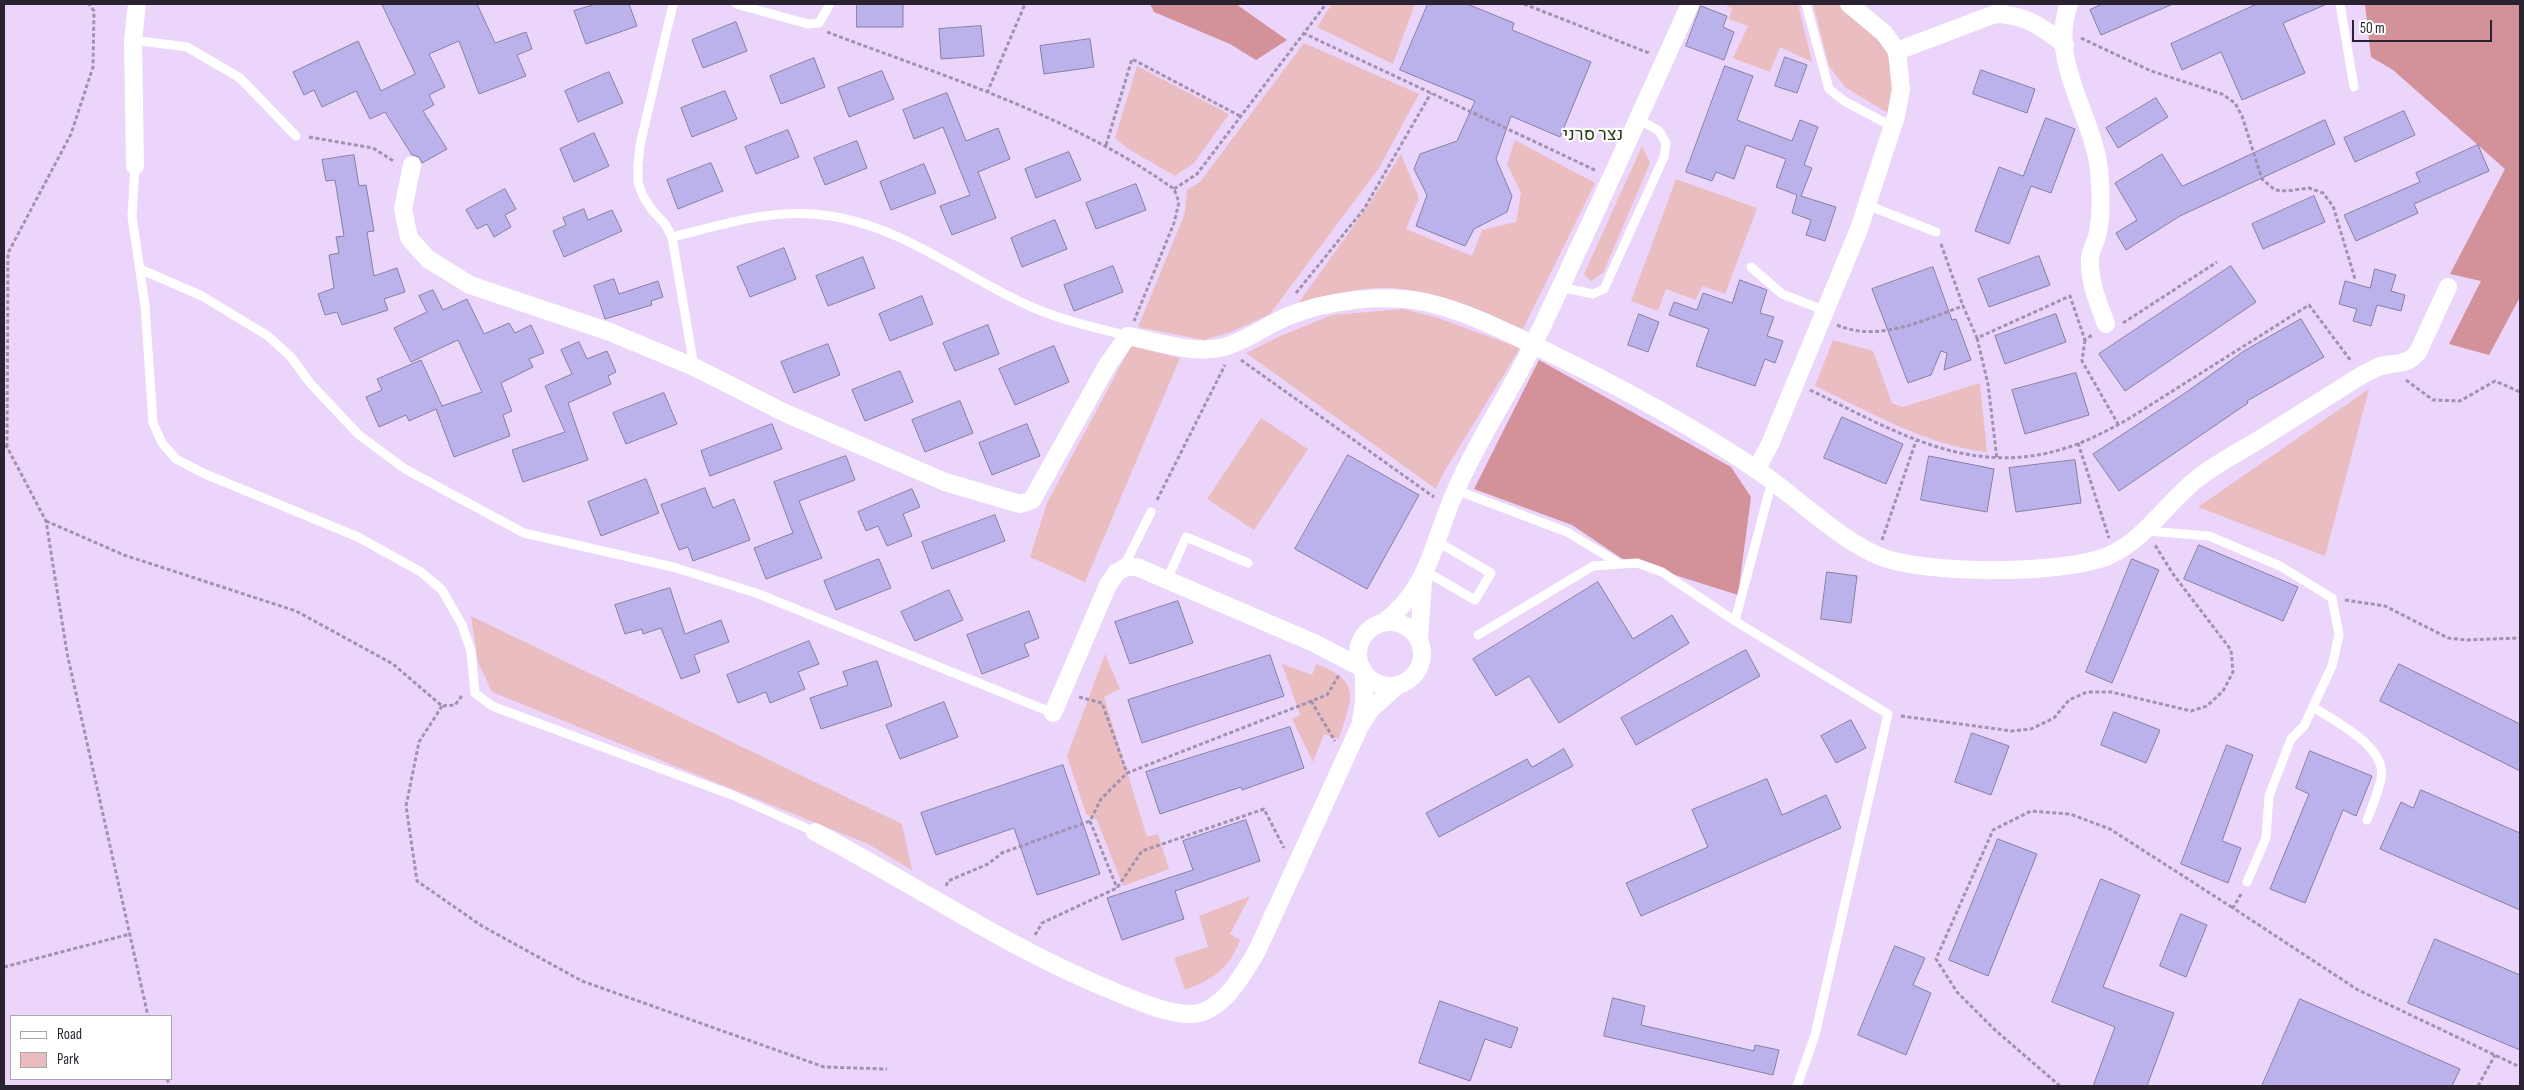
<!DOCTYPE html>
<meta charset="utf-8">
<style>
body{margin:0}
#map{position:relative;width:2524px;height:1090px;overflow:hidden;background:#ebd5fa;font-family:"Sofia Sans Condensed",sans-serif}
canvas{display:block}
.frame{position:absolute;inset:0;border:5px solid #2a2230;pointer-events:none}
.legend{position:absolute;left:10px;top:1015px;width:162px;height:65px;box-sizing:border-box;background:#fff;border:1px solid #aaa7ac;margin:0;padding:6px 9px;list-style:none;font-size:15px;color:#2a2230}
.legend li{display:flex;align-items:center;gap:10px;height:25px}
.legend b{width:25px;border:1px solid #aaa7ac}
.scale{position:absolute;left:2352px;top:20px;width:140px;height:22px;box-sizing:border-box;border:2px solid #2a2230;border-top:0;padding-left:6px;font-size:15px;line-height:18px;white-space:nowrap;color:#2a2230;-webkit-text-stroke:4px #fff;paint-order:stroke}
</style>
<div id="map">
<canvas width="2524" height="1090"></canvas>
<div class="frame"></div>
<ul class="legend">
<li><b style="height:6px;background:#fff"></b>Road</li>
<li><b style="height:14px;background:#eabdc1"></b>Park</li>
</ul>
<div class="scale">50 m</div>
</div>
<script>
const ctx = document.querySelector('canvas').getContext('2d');
ctx.lineJoin = 'round';
function fill(path, color) { ctx.fillStyle = color; ctx.fill(path, 'evenodd'); }
function trace(path, color, width, dash) { ctx.strokeStyle = color; ctx.lineWidth = width; ctx.lineCap = dash ? 'butt' : 'round'; ctx.setLineDash(dash || []); ctx.stroke(path); }
function write(font, color, halo, rows, align = 'center') {
  ctx.font = font + ' "Sofia Sans Condensed",Heebo,sans-serif'; ctx.lineWidth = 4.5; ctx.setLineDash([]); ctx.textBaseline = 'middle'; ctx.strokeStyle = halo; ctx.fillStyle = color; for (const [text, x, y, turn = 0] of rows) {
    ctx.save(); ctx.translate(x, y); ctx.rotate((+turn || 0) * Math.PI / 180); ctx.textAlign = isNaN(turn) ? turn : align; if (halo) ctx.strokeText(text, 0, 0); ctx.fillText(text, 0, 0); ctx.restore();
  }
}
fill(new Path2D(`
 M1332,4H1415L1393,64L1317,27Z
 M1724,4H1798L1812,62L1780,47L1770,72L1733,58L1748,26L1729,19L1732,9Z
 M1813,4H1838L1876,33L1887,52L1892,72L1894,97L1888,113L1845,87L1829,66Z
 M1304,43L1419,94L1379,168L1270,314L1231,332L1204,340L1138,327L1185,213L1187,190L1200,182Z
 M1137,66L1229,114L1194,163L1175,176L1130,150L1115,138Z
 M1515,140L1595,183L1523,329C1482,314 1436,290 1391,288C1359,286 1327,296 1297,305L1372,200L1401,154L1419,198L1406,229L1472,256L1482,230L1516,222L1521,193L1507,164Z
 M1642,146L1650,163L1603,273L1591,281L1584,274Z
 M1676,179L1757,208L1725,294L1702,286L1696,300L1666,289L1658,311L1631,301Z
 M1403,309L1438,318L1520,348L1444,472L1436,489L1246,353L1278,337L1332,315Z
 M1833,340L1873,351L1892,403L1903,407L1980,383L1987,452C1925,445 1871,412 1815,386Z
 M1131,346L1180,358L1085,582L1030,557L1047,503Z
 M2369,389L2325,556L2198,507Z
 M1261,418L1308,449L1254,530L1207,499Z
 M471,616L902,824L912,870L868,844L492,692L478,662Z
 M1105,654L1120,689L1104,697L1147,837L1158,834L1169,869L1123,886L1097,820L1086,814L1067,756Z
 M1282,664L1312,675L1316,664C1364,682 1351,699 1339,739L1324,734L1313,762L1292,719L1300,715Z
 M1250,896L1230,934L1240,940C1229,969 1212,980 1185,990L1174,958L1208,947L1199,916Z`), '#eabdc1');
fill(new Path2D(`
 M1150,4H1236L1287,40L1256,60L1230,44L1154,12Z
 M2365,4H2520V297L2489,355L2449,344L2481,281L2450,274L2505,169L2393,70L2371,57Z
 M1539,360L1731,467L1751,497L1738,595L1621,558L1572,525L1474,489Z`), '#d39199');
const building = new Path2D(`
 M382,4H477L495,43L526,32L532,49L517,55L526,76L479,94L459,41L429,54L445,87L429,95L434,105L423,111L447,149L422,163L419,157L412,155L385,112L370,119L356,91L322,107L314,90L304,95L293,72L358,41L381,91L415,74Z
 M596,4H629L637,26L586,44L574,11Z
 M857,4H903V27H857Z
 M1428,4H1467L1514,23L1512,30L1591,62L1560,137L1511,116L1496,159L1512,196L1507,212L1474,229L1465,246L1416,226L1427,195L1414,169L1420,154L1457,141L1475,101L1400,70Z
 M2103,4H2173L2101,35L2090,10Z
 M2257,4H2327L2283,23L2305,73L2242,100L2221,52L2182,70L2171,44Z
 M1701,6L1727,16L1723,27L1734,32L1724,60L1686,46Z
 M736,22L747,51L703,68L692,40Z
 M981,26L984,56L941,59L939,29Z
 M1090,39L1094,67L1044,74L1040,46Z
 M1785,57L1807,65L1797,93L1775,86Z
 M814,58L825,87L781,104L770,76Z
 M1725,66L1753,76L1737,120L1792,141L1800,120L1818,127L1804,165L1812,168L1801,196L1836,207L1825,241L1806,235L1811,220L1792,213L1797,195L1776,187L1786,159L1746,145L1734,179L1716,172L1712,181L1686,172Z
 M1981,70L2035,89L2027,113L1973,94Z
 M882,71L894,99L849,117L838,88Z
 M609,72L623,103L578,122L565,91Z
 M725,91L737,119L692,137L681,108Z
 M947,93L966,141L998,128L1010,159L978,172L996,218L952,235L940,206L970,195L943,127L914,139L903,110Z
 M2156,98L2168,117L2118,148L2106,128Z
 M2404,111L2415,135L2355,162L2344,138Z
 M2046,118L2075,129L2051,193L2031,186L2009,244L1975,231L1999,167L2023,176Z
 M2325,120L2335,144L2180,216L2126,250L2116,233L2137,220L2115,183L2162,154L2182,186Z
 M788,130L799,157L756,174L745,147Z
 M594,133L609,166L574,182L560,149Z
 M857,141L867,168L825,185L814,158Z
 M2478,145L2489,171L2414,204L2418,213L2356,241L2344,215L2420,182L2416,173Z
 M1069,152L1081,180L1036,198L1025,169Z
 M354,155L359,186L366,185L374,231L367,232L374,276L397,268L405,292L384,299L388,310L342,325L337,312L325,315L318,294L334,288L329,255L339,253L336,237L344,236L335,180L326,181L322,160Z
 M711,163L723,191L678,209L667,180Z
 M924,164L936,193L891,210L880,182Z
 M1136,184L1146,210L1096,229L1086,203Z
 M505,189L516,209L505,215L511,227L494,237L487,224L477,229L466,210Z
 M2314,196L2325,222L2263,249L2252,224Z
 M584,209L588,220L612,210L622,231L564,257L553,231L566,225L563,218Z
 M1055,220L1067,249L1022,267L1011,238Z
 M784,248L796,279L750,297L737,267Z
 M2039,256L2050,285L1989,307L1978,279Z
 M863,257L875,288L828,306L816,276Z
 M1113,266L1123,292L1074,311L1064,285Z
 M2231,266L2256,302L2125,391L2099,354Z
 M1933,267L1952,320L1956,319L1971,360L1944,370L1947,353L1941,351L1931,375L1908,383L1872,289Z
 M2375,269L2396,275L2391,291L2405,295L2401,311L2377,305L2371,326L2353,321L2357,309L2339,304L2345,281L2370,288Z
 M614,279L619,294L658,281L663,297L651,301L652,305L605,319L594,286Z
 M1740,280L1767,290L1760,313L1774,317L1767,336L1783,341L1775,363L1765,359L1755,386L1696,366L1709,329L1669,315L1674,302L1697,310L1703,293L1732,303Z
 M433,290L443,310L467,299L484,334L509,323L515,333L531,325L544,353L529,359L533,367L501,383L512,411L503,415L510,436L454,457L436,409L409,421L406,415L379,427L366,397L382,390L377,379L421,360L442,406L482,392L458,340L411,362L394,328L427,312L419,296Z
 M922,296L933,324L890,341L879,314Z
 M1639,314L1659,322L1648,352L1628,345Z
 M2056,314L2066,342L2005,364L1995,336Z
 M2301,319L2324,357L2247,401L2248,403L2119,491L2093,454L2188,391L2244,351Z
 M988,325L999,354L955,371L943,343Z
 M579,342L587,359L607,351L616,372L608,376L611,384L568,403L588,460L523,482L512,450L565,432L545,386L572,374L561,350Z
 M828,344L840,375L794,393L781,362Z
 M1054,346L1069,382L1015,405L999,369Z
 M900,371L913,402L865,421L852,390Z
 M2076,373L2089,415L2025,434L2012,390Z
 M664,393L677,424L626,444L613,413Z
 M960,401L973,433L925,452L912,420Z
 M1842,417L1903,444L1886,484L1824,458Z
 M772,424L782,449L710,476L701,451Z
 M1027,424L1040,456L992,475L979,443Z
 M1348,455L1419,495L1367,589L1295,549Z
 M846,456L855,480L799,501L822,558L766,579L754,548L793,533L774,482Z
 M1929,456L1994,469L1987,512L1921,500Z
 M2075,460L2081,503L2016,512L2009,468Z
 M646,479L659,513L601,536L588,502Z
 M705,488L713,508L734,499L750,540L693,561L688,547L679,550L661,505Z
 M912,489L920,507L903,514L912,536L887,546L878,526L866,531L858,512Z
 M995,515L1005,541L932,569L922,542Z
 M2199,545L2298,587L2283,621L2184,579Z
 M879,559L891,588L836,610L824,581Z
 M2132,559L2159,570L2112,683L2086,672Z
 M1827,572L1857,576L1851,623L1821,619Z
 M1598,582L1633,639L1672,615L1689,643L1559,723L1529,676L1496,696L1473,659Z
 M670,588L685,634L721,620L729,642L694,655L700,672L681,679L661,628L643,634L642,629L625,634L615,605Z
 M949,590L963,620L915,641L901,612Z
 M1178,601L1193,643L1130,664L1115,622Z
 M1029,611L1039,638L1024,644L1029,656L982,674L967,635Z
 M809,641L819,664L798,672L805,689L770,703L766,692L738,703L727,675Z
 M1746,650L1760,676L1636,745L1621,718Z
 M1270,655L1284,696L1142,743L1128,700Z
 M877,661L892,706L821,729L810,698L848,685L843,672Z
 M2399,664L2520,724V771L2380,701Z
 M944,702L958,737L900,759L886,725Z
 M2114,712L2160,730L2146,763L2101,745Z
 M1851,720L1866,748L1836,763L1821,736Z
 M1290,727L1304,768L1242,790L1241,787L1160,814L1146,772Z
 M1972,733L2009,746L1991,795L1955,782Z
 M2227,745L2253,755L2222,841L2241,848L2228,883L2181,864Z
 M1564,749L1573,766L1439,837L1426,813L1527,759L1532,767Z
 M2310,751L2372,776L2356,816L2343,810L2305,903L2270,889L2309,794L2296,788Z
 M1063,765L1100,874L1037,895L1014,828L936,855L921,813Z
 M1767,779L1782,815L1826,795L1841,828L1641,916L1626,883L1708,847L1692,810Z
 M2421,790L2520,833V910L2380,849L2401,802L2413,808Z
 M1246,820L1260,861L1175,891L1184,919L1122,940L1107,898L1193,870L1183,841Z
 M1998,839L2037,854L1988,976L1949,960Z
 M2101,879L2140,895L2103,987L2174,1013L2147,1086H2093L2115,1027L2052,1002Z
 M2181,914L2207,925L2186,977L2160,966Z
 M2435,939L2520,975V1050L2408,1003Z
 M1895,946L1925,958L1913,985L1931,993L1906,1055L1858,1035Z
 M1613,998L1645,1006L1641,1025L1754,1051L1755,1045L1779,1050L1773,1075L1604,1036Z
 M2300,999L2460,1069L2452,1086H2262Z
 M1440,1001L1518,1028L1511,1048L1485,1039L1470,1081L1419,1063Z`);
fill(building, '#bbb2eb');
trace(building, '#857fa4', 1);
trace(new Path2D(`
 M1524,4L1649,53
 M827,32C946,77 1070,115 1174,189L1179,202L1174,223L1134,321
 M1303,33L1597,171
 M2081,38L2151,71L2222,94L2235,103L2242,116L2262,179L2275,190L2287,191L2309,188L2323,193L2333,206L2355,279
 M987,93L1025,4
 M309,137L373,148L395,162
 M1106,145L1132,59L1240,116
 M1174,189L1197,174L1326,4
 M1941,244L1963,306
 M1296,293L1364,209L1431,93
 M2123,323L2217,262
 M1837,325C1879,343 1923,320 1963,306L1977,338L2070,296L2085,340L2092,335
 M1977,338L1988,384L1997,459
 M2085,340L2082,361L2118,424
 M1241,360L1434,497
 M2406,380L2433,400L2460,401L2495,381L2520,392
 M1810,390C1893,430 1970,479 2066,448C2086,442 2106,431 2125,421L2309,305L2351,361
 M2078,443L2109,538
 M4,446L7,447L46,521L67,653L148,1016
 M7,447L8,253L71,134L93,67L94,11L89,4
 M1157,500L1225,365
 M46,521L124,555L296,611L393,664L442,706L455,705L463,694
 M1882,540L1916,441
 M2345,600L2385,606L2448,638L2466,640L2520,638
 M1079,697L1102,703L1127,773L1327,695L1339,675
 M1311,701L1335,741
 M442,706L419,742L406,806L417,881L482,926L582,981L824,1067L887,1069
 M1901,716L2012,731L2031,729L2054,718L2069,700L2087,692H2111L2191,711L2207,706L2223,691L2233,672L2231,650L2173,574L2155,545
 M1090,821L1117,888
 M946,886L948,881L988,864L1002,853L1090,821L1101,799L1127,773
 M2241,894L2233,908L2358,990L2520,1067
 M1035,935L1042,923L1117,888L1142,851L1264,809L1284,848
 M4,967L130,934
 M167,1079L170,1086
 M2060,1086L1994,1029L1957,992L1936,959L1993,830L2031,811L2070,814L2110,829L2233,908
 M2478,1086L2495,1055`), '#a392af', 3, [4, 2.5]);
trace(new Path2D(`
 M673,4L640,145L638,166V182L643,196L652,210L665,224L672,237L694,367
 M736,4L808,24L819,23L830,4
 M1806,4L1829,89L1844,101L1893,127
 M2340,4L2354,87
 M133,40L187,47L240,78L296,136
 M135,166L132,216L145,306L153,423L162,443L176,459L205,474L358,537L421,572L442,590L462,625L471,651L475,693L492,706L732,795L815,832
 M1867,205L1936,232
 M672,237C718,226 766,210 813,214C897,220 960,276 1034,308C1064,321 1097,328 1128,336
 M1751,267L1782,294L1826,311
 M140,269L202,296L268,336L291,357L310,383L359,435L405,469L524,533L673,567L756,593L1053,713
 M1560,287L1593,294L1604,289L1664,157L1666,143L1659,131L1638,119
 M1456,490L1567,532L1617,562
 M2147,531L2209,536L2280,566L2332,598L2339,635L2332,666L2304,726L2291,739L2269,796L2266,838L2247,882
 M1123,568L1151,512
 M1425,571L1475,600L1491,573L1436,541
 M1167,580L1186,537L1248,563
 M1735,621L1772,481
 M1478,635L1593,566L1637,563L1662,572L1735,621L1888,714L1815,1035L1797,1086
 M2313,707C2335,721 2388,747 2381,779C2378,793 2372,807 2367,820`), '#fff', 9);
trace(new Path2D(`
 M2069,4C2048,60 2092,114 2099,169C2101,190 2102,216 2097,237C2095,244 2090,251 2090,258C2089,282 2098,302 2106,324
 M1897,51L1995,14C2024,14 2043,27 2065,45
 M412,165L403,209L409,238L428,259L470,285L610,332L694,367L785,413L945,482L1020,504L1032,500L1108,364L1128,336C1159,342 1193,355 1224,347C1246,341 1265,326 1286,317C1327,300 1385,293 1429,303C1471,313 1511,334 1550,353C1622,388 1694,427 1760,472C1796,497 1840,540 1879,556C1923,575 2067,575 2110,555C2147,538 2167,502 2198,478C2216,464 2237,453 2257,441C2292,419 2327,397 2362,375C2368,372 2375,368 2381,366C2397,362 2407,366 2418,352L2448,287
 M135,166L133,40L137,4
 M1756,470L1770,444L1859,229L1896,116L1901,89L1897,51L1884,33L1849,4
 M1358 654a32 32 0 1 1 64 0a32 32 0 1 1-64 0Z
 M1383,623C1431,587 1433,540 1456,490C1478,439 1510,393 1534,343C1588,231 1639,117 1690,4
 M1419,640L1423,582
 M1053,713L1108,585L1116,573L1126,567H1137L1314,643L1362,668
 M1361,721L1364,701V673
 M815,832C916,885 1012,951 1118,993C1140,1002 1167,1014 1191,1014C1222,1013 1243,975 1257,951L1360,726L1371,709L1398,685`), '#fff', 18);
write('18px', '#294210', '#fff', [
 ["נצר סרני",1593,135]
]);
</script>
